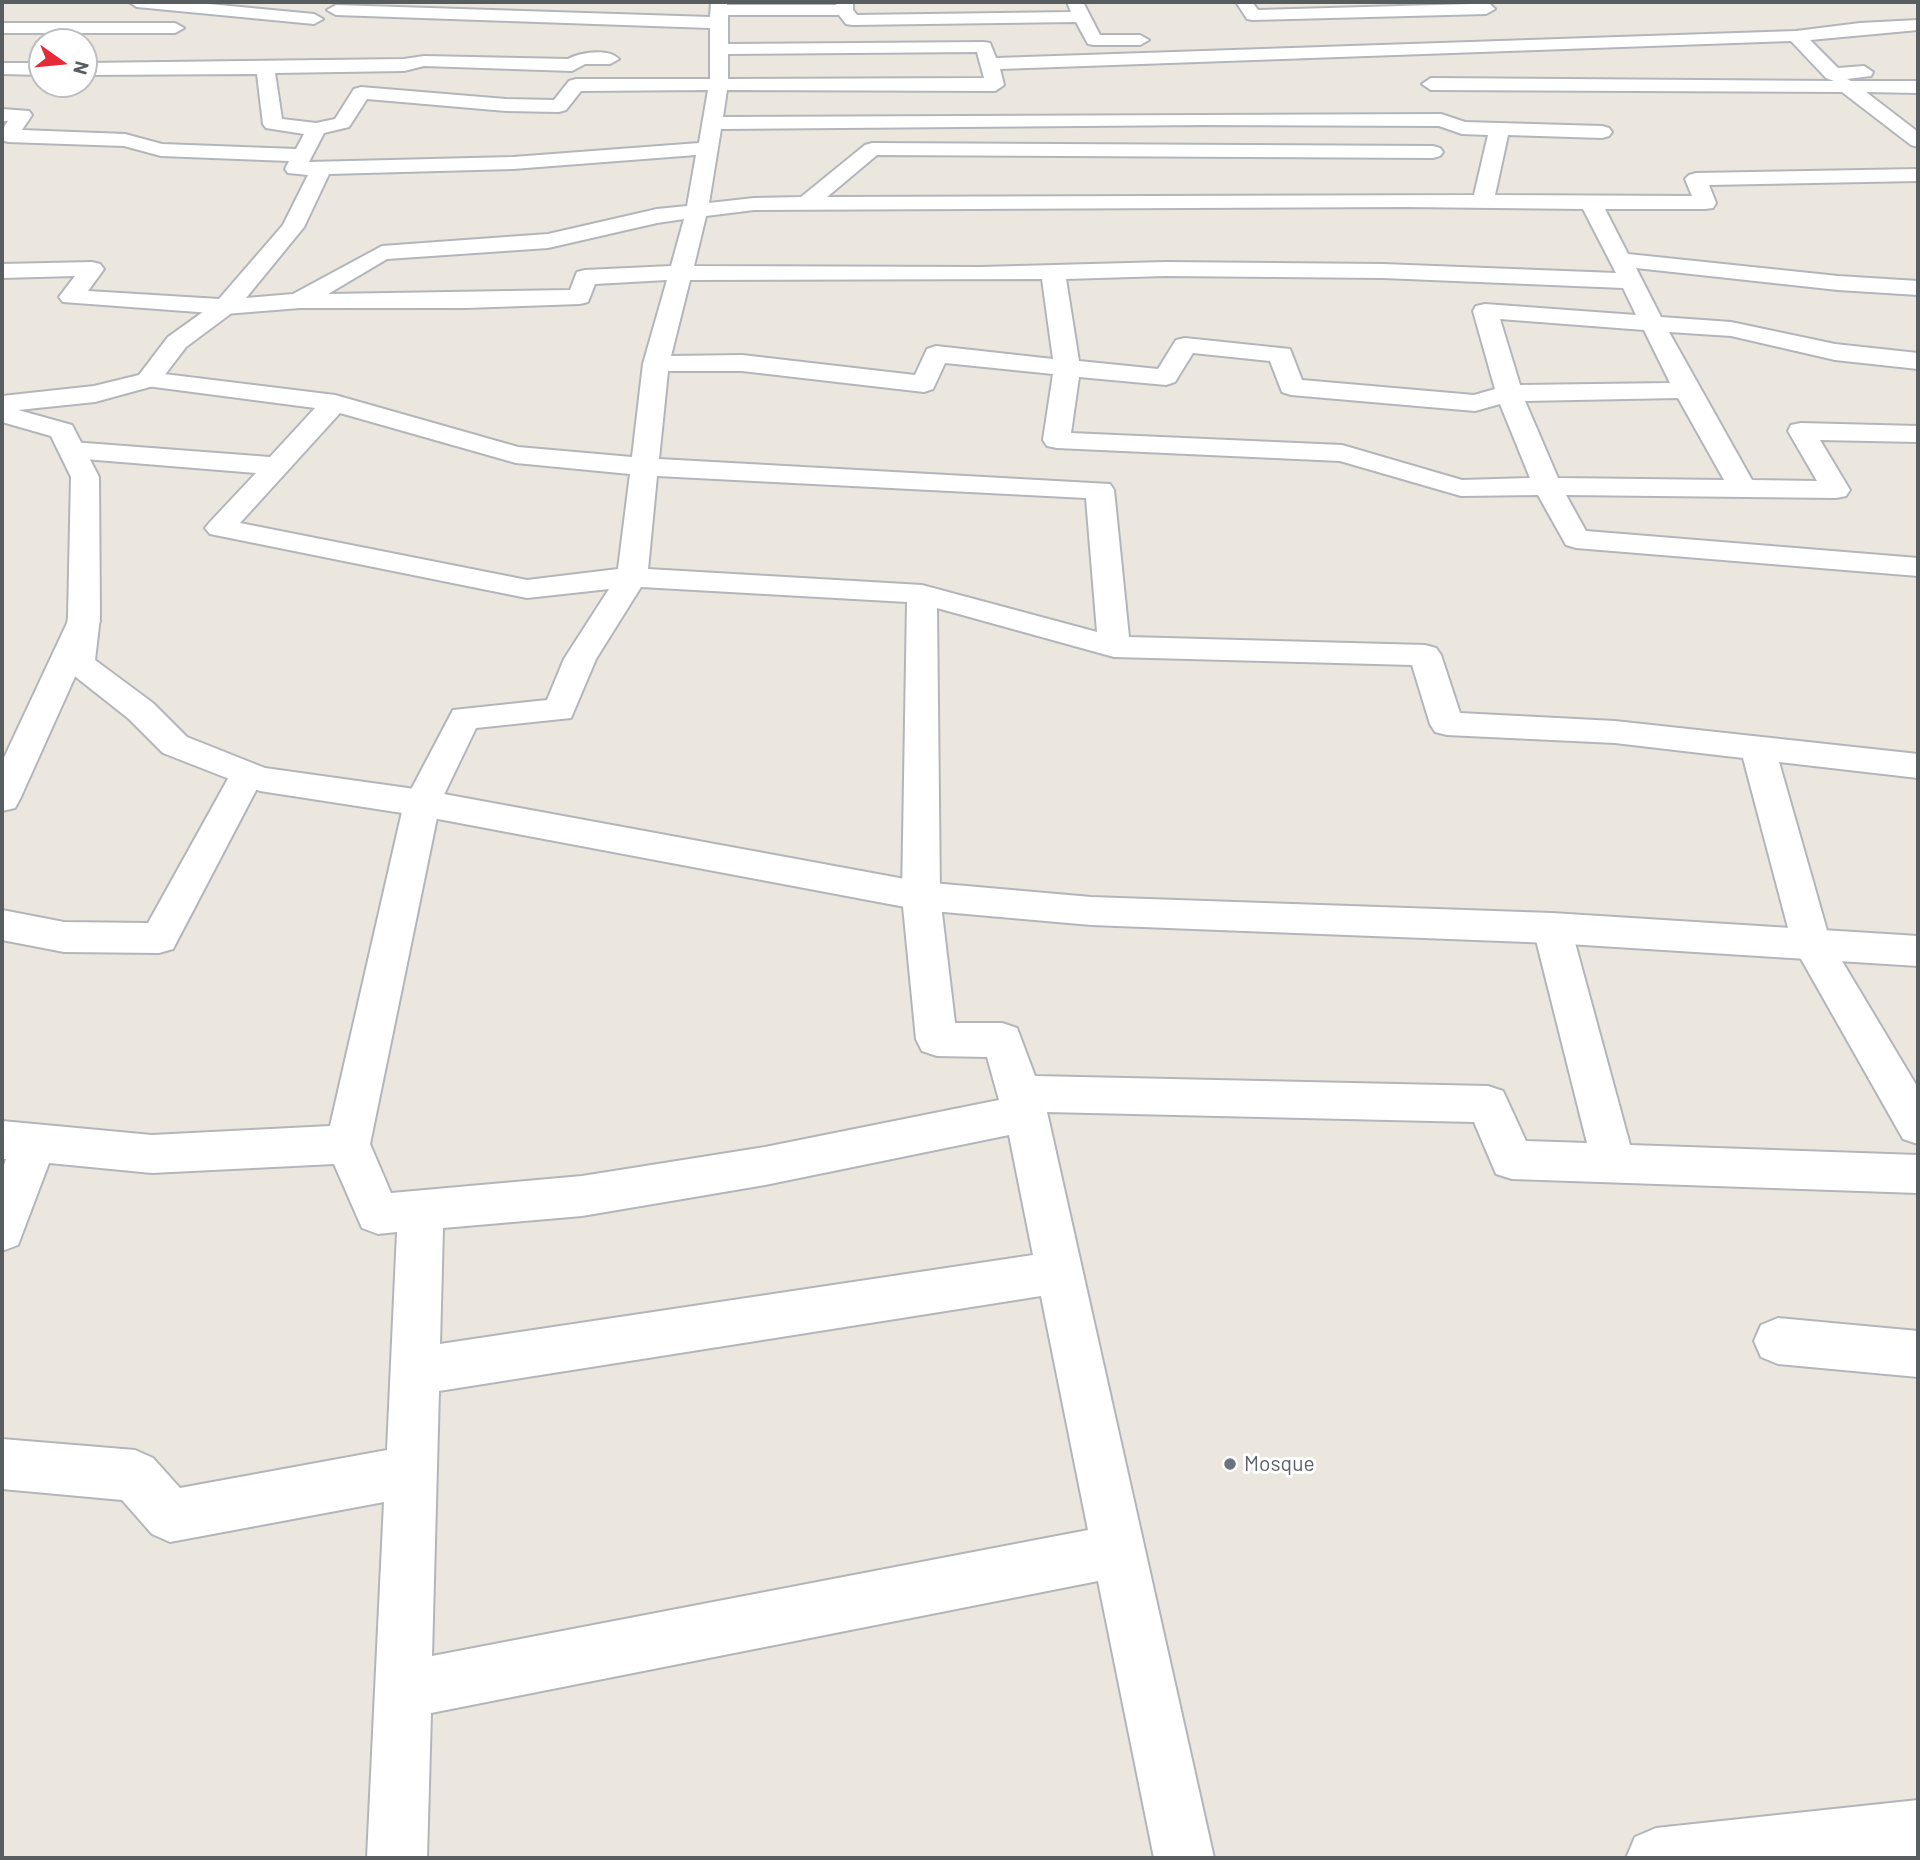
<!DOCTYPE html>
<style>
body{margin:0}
#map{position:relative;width:1920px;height:1860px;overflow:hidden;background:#ebe7df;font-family:Barlow,sans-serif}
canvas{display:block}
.frame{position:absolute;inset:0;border:4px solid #585d60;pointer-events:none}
.north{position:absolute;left:28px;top:28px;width:70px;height:70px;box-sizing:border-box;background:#fff;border:2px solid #bcbebf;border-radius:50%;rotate:105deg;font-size:19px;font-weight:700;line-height:28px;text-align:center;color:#585d60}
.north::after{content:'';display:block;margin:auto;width:24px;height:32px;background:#e52b37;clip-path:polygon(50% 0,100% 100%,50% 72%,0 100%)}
</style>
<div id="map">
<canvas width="1920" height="1860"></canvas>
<div class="frame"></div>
<div class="north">N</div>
</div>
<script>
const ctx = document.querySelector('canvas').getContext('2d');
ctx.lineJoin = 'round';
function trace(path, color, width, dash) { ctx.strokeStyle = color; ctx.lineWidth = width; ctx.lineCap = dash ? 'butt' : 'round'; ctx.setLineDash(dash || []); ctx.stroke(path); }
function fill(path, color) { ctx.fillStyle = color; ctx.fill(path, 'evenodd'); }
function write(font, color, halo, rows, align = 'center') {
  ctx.font = font + ' Barlow,sans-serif'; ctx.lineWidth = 6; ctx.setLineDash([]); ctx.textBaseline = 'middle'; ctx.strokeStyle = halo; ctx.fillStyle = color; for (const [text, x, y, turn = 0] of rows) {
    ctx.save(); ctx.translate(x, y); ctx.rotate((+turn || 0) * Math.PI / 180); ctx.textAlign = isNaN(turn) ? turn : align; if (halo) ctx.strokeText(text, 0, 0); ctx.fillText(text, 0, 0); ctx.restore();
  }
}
const minor = new Path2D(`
 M129,2H188L314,14L323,19L314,24L137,7Z
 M711,2H727V5H836L837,2H853V10L857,15L1071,12L1067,2H1083L1100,35H1140L1149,40L1140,45H1094L1088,44L1076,22L852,25L846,24L839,15H728V44L984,42L990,43L996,58L1796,31L1860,23L1918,20V30L1810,40L1838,68L1864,66L1873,72L1871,76L1847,79L1851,81H1918V93L1866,92L1918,132V147L1911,145L1842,92L1431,90L1422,84L1431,78L1834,81L1826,78L1791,41L1000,69L1004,85L995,91L727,90L723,117L1441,114L1465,122L1602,126L1609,128L1612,132L1609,136L1602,138L1508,135L1495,195L1692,196L1685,179L1689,175L1696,173L1918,169V181L1709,185L1716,203L1713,208L1705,209H1605L1628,254L1838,276L1918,281V295L1838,290L1636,268L1661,317L1731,322L1835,344L1918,353V369L1835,360L1731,336L1669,332L1752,480L1817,481L1788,431L1791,425L1801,423L1918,426V442L1820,440L1850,490L1846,496L1836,498L1566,495L1586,531L1918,558V576L1576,548L1566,545L1538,495L1461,496L1340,461L1057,448L1047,446L1043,440L1053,374L945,363L933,389L924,392L742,371H668L659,459L1110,484L1114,490L1129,637L1425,645L1436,648L1441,655L1460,713L1615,721L1918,754V778L1779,762L1830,941L1918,1088V1144L1903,1139L1792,943L1743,758L1615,743L1447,735L1435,732L1430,724L1412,665L1114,657L937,608L940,896L955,1023H1002L1017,1028L1035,1076L1488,1086L1503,1091L1526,1141L1587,1143L1533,928L1538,918L1552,913L1566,918L1571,928L1630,1145L1918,1155V1193L1512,1179L1496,1174L1474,1122L1047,1112L1214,1858H1154L1098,1581L431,1713L427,1858H367L384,1502L170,1542L152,1534L122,1500L2,1489V1439L135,1450L153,1458L180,1488L387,1450L397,1232L378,1234L362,1228L334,1164L152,1173L49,1163L18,1245L2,1251V1171L6,1159H2V1121L152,1135L330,1126L404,803L453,710L547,700L564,659L609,589L527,598L210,534L205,528L210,522L256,473L72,458L62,456L58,450L62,444L72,442L270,457L315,408L139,385L135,380L139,375L148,372L335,395L518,447L632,457L643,364L667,280L595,284L588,302L580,304L466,308H300L225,314L63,302L59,297L75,276L2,278V264L92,262L100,264L104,269L88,291L219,299L283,225L308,175L288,173L285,169L289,161L161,156L124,146L8,142L2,140V130L8,121H2V109L29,111L32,115L22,130L125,134L162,144L296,149L304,134L266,128L263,124L257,74L84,75V63L404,59L424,56L568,59C580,52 609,48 619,59L610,64H585L572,71L424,66L404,71L275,73L282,119L316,123L335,119L354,89L361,87L506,99L554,100L569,81L576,79H710V28L336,15L327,10L336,5L710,17ZM977,52L984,78L728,79V54ZM708,90L699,143L513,157L309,162L324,133L349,127L367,99L506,111L559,112L566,110L581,91ZM1203,125L1439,126L1462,134L1488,135L1474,195L827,197L877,155L1433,158L1440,156L1443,152L1440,148L1433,146L872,143L865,145L801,197L754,198L709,203L721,129ZM696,155L687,206L657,209L548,234L382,246L293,294L246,298L304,227L329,174L513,169ZM1405,207L1583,209L1616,273L1383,264L1165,262L981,267L694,266L706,216L754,210ZM684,219L671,266L585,270L577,272L570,290L328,294L387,259L548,248L657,223ZM1165,276L1383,278L1623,288L1636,315L1485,304L1476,306L1473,311L1495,389L1474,395L1302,380L1290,349L1185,338L1176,340L1158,369L1079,361L1066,279ZM1042,279L1053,359L936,346L927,349L915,375L742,355L671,356L690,280ZM1500,319L1644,330L1670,383L1520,385ZM1193,353L1270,361L1282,392L1291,395L1475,411L1500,404L1530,478L1462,480L1342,445L1071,433L1079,377L1166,385L1175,382ZM1678,398L1724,480L1558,478L1525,401ZM340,413L516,463L630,474L618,569L527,580L240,523ZM657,476L1086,498L1097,632L922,585L648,569ZM641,587L907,602L902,896L916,1039L922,1051L937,1056L987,1057L999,1100L765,1147L582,1176L391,1193L370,1144L440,803L476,728L571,718L596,659ZM1009,1135L1033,1255L440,1344L443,1228L582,1216L765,1185ZM1041,1296L1088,1530L432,1656L439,1391Z
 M1236,2H1252L1258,10L1472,4L1471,2H1488L1495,9L1486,14L1253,20L1247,19Z
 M2,23H175L184,28L175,33H2Z
 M2,63H42V75L2,74Z
 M84,611L95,614L100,621L20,799L15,808L2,811V762L68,621L73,614Z
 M247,763L259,766L264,775L173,949L159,953L64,952L2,940V910L64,922L148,923L235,766Z
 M1778,1318L1918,1331V1377L1778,1364L1761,1357L1754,1341L1761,1325Z
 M1918,1800V1858H1626L1635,1837L1656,1828Z`);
const tertiary = new Path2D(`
 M225,300L233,302L237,307L233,312L186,347L157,385L95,402L18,410L72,425L99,477L100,617L95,660L153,703L187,737L265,768L422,790L921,882L1091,897L1552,913L1918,936V966L1552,943L1091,925L921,910L422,816L260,791L163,753L129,719L67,670L62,663L68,617L71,477L51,436L2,422V396L94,386L139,375L168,337L217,302Z`);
trace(minor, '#b2b6ba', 4);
trace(tertiary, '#b2b6ba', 4);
fill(minor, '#fff');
fill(tertiary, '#fff');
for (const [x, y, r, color] of [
 [1230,1464,7,"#6b7280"]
]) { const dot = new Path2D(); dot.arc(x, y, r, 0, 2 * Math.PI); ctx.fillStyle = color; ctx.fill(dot); trace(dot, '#fff', 2.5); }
write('21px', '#5b616d', '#fff', [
 ["Mosque",1244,1464]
], 'left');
</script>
